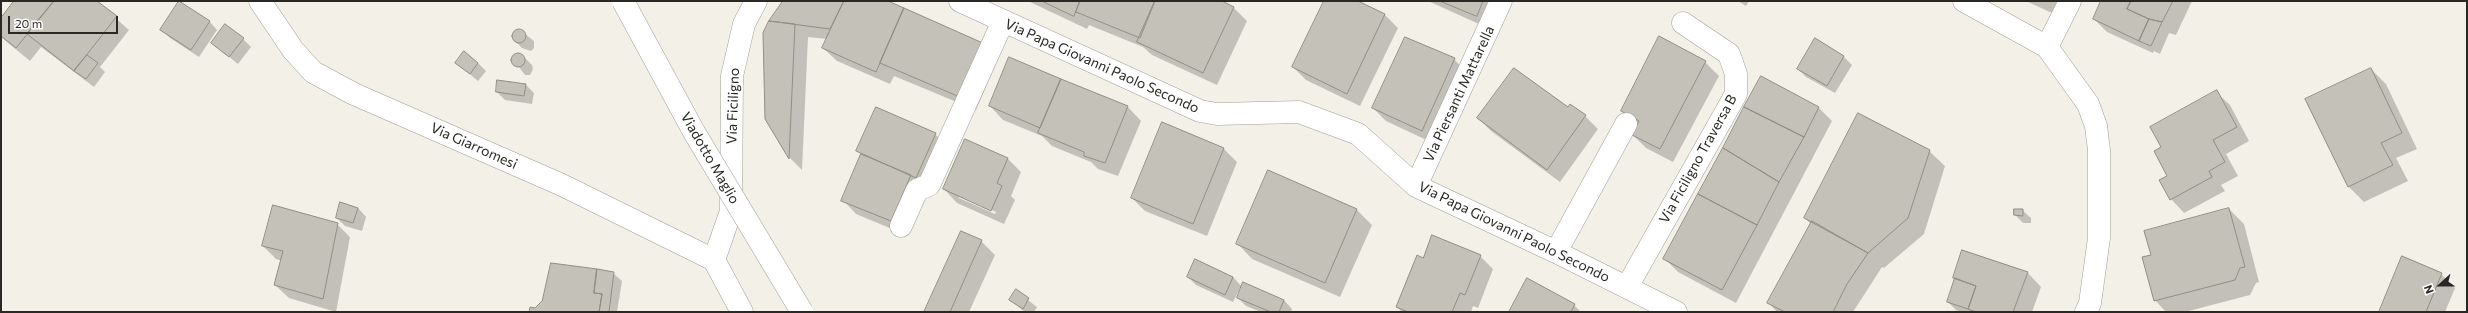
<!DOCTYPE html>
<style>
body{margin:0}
#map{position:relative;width:2468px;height:313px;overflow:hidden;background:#f3f1e7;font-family:Commissioner,sans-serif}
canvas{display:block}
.frame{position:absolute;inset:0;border:2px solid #292824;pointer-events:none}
.north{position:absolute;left:2420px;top:265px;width:40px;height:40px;-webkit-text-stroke:3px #fff;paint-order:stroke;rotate:249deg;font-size:11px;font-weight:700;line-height:16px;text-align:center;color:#292824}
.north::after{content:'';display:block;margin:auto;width:14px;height:18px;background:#292824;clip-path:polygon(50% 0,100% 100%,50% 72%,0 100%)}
.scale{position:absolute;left:8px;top:16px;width:110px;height:18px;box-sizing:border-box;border:2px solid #292824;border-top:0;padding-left:5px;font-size:12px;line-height:14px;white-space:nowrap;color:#292824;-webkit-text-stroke:3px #fff;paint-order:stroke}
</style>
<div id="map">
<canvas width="2468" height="313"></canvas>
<div class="frame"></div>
<div class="north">N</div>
<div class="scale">20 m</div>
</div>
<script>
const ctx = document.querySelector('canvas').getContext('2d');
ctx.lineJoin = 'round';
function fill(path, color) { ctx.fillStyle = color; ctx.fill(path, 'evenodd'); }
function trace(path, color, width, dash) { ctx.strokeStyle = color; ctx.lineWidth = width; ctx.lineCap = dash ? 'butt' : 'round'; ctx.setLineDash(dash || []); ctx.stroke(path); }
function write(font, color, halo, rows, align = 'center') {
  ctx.font = font + ' Commissioner,sans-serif'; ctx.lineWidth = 4; ctx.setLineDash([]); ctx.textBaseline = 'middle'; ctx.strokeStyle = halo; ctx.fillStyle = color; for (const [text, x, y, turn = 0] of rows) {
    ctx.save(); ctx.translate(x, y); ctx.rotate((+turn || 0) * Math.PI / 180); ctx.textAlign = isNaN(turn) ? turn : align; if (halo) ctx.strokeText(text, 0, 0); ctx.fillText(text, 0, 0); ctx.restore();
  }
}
fill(new Path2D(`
 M15,1H96L129,30L100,67L105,72L94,87L41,47L30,61L1,37V20Z
 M785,1H885L984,45L998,59L976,110L894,76L890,84L837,61L823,48L827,39L808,37L802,170L790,158L766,119Z
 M1028,1H1219L1233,7L1247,21L1217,85L1152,55L1143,47L1089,25L1087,29Z
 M1325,1H1356L1385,15L1398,28L1360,106L1306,80L1293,67Z
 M1428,1H1502L1490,29Z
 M1738,1H1749L1746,6Z
 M2026,1H2076L2067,20Z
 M2102,1H2192L2176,35L2169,33L2160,54L2154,51L2153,53L2107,32L2094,19Z
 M209,21L217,30L199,57L170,38L162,30Z
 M520,30L534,41V48L531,51L522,48L514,40L513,35L516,31Z
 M1660,38L1705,62L1719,76L1673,162L1646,148L1633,135L1638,125L1622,111Z
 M243,39L251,47L238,64L212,43Z
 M520,53L532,65L533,69L530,75H525L512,58L514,54Z
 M1844,57L1852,65L1835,93L1806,77L1798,69Z
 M1009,59L1128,107L1141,121L1118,176L1098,169L1091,162L1052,146L1042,136L1003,120L990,106Z
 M1454,59L1467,73L1435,144L1386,121L1373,108Z
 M456,63H478L486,71L478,81Z
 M2371,69L2386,84L2417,149L2396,158L2408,181L2364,202L2348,186Z
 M1762,77L1819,108L1832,121L1736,303L1678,272L1665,259Z
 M526,85L534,93L532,104L505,100L497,92Z
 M2216,92L2230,105L2249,141L2226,154L2238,176L2221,185L2225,191L2184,213L2171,199L2162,148Z
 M1568,108L1585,116L1598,129L1560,182L1491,131L1478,118Z
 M935,134L948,148L904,234L856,214L843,200L862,155L858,151Z
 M966,140L1008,159L1021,172L1011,196L1015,200L1004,224L957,203L944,189ZM959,195L996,212L995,214L959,198Z
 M1224,149L1237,162L1207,236L1145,211L1132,198Z
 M1929,151L1945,166L1924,234L1884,268L1882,267L1853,312H1777L1768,302L1811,224L1805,218Z
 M341,203L358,208L366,217L362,231L345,226L337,218Z
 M2229,209L2244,224L2259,282L2256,283L2250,295L2185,312H2166L2155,300L2152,256Z
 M1357,210L1372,225L1340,297L1252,259L1237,243Z
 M2022,210L2031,218V223H2023L2015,215Z
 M337,224L350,237L336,312L289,298L275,285L282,261L276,259L263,246Z
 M981,241L995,255L969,312H925Z
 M1963,252L2028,273L2041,287L2032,312H1961L1956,310L1948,302Z
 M1480,256L1493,269L1478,308L1473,306L1471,312H1402L1397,307Z
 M2402,258L2441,274L2455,288L2445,312H2380Z
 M613,273L622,281L617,312H530Z
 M1188,277H1233L1241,286L1233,302L1196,285Z
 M1244,284L1284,300L1292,309L1291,312H1261L1246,306L1238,298Z
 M1016,291L1037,307L1034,312H1025L1010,300Z
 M1574,305L1581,312H1510Z`), '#0003');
const building = new Path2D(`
 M14,1H54L16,48L1,36V18Z
 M54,1H97L117,16L74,71L27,34Z
 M179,1L210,21L191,50L160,30Z
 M783,1H844L830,29L769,21Z
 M844,1H888L904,8L876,72L822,48Z
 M1042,1H1080L1074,16Z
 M1080,1H1155L1140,38L1076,12Z
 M1155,1H1222L1234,7L1203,73L1137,42Z
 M1324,1H1358L1385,14L1347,94L1292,67Z
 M1440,1H1483L1477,16Z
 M2101,1H2131L2127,9L2149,19L2139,41L2093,19Z
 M2131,1H2173L2162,22L2149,19L2127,9Z
 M904,8L985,44L962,98L880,63Z
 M2149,19L2162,22L2151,46L2139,41Z
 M769,21L795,24L789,159L765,119L763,33Z
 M225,24L244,38L229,57L211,43Z
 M512 36a7 7 0 1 1 14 0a7 7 0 1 1-14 0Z
 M1659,36L1706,61L1660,149L1632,135L1639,121L1621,111Z
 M1405,37L1455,58L1422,131L1372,108Z
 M1815,38L1844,56L1827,86L1797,69Z
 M464,51L478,63L470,74L455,63Z
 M511 60a7 7 0 1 1 14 0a7 7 0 1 1-14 0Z
 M87,55L98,63L86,79L74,71Z
 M1009,57L1061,79L1040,128L989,106Z
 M1514,68L1568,107L1570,104L1586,115L1547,170L1477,118Z
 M2371,68L2402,133L2381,143L2393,165L2348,187L2305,99Z
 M1761,76L1819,107L1804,137L1744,107Z
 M1061,79L1128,106L1105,163L1084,156V152L1038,133Z
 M497,80L526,84L524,96L496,92Z
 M2217,90L2237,127L2213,140L2225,162L2209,171L2212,177L2170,200L2159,180L2167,176L2154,151L2161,147L2150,127Z
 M876,107L936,133L916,178L856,151Z
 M1744,107L1804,137L1779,182L1723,148Z
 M1858,113L1930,150L1908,218L1868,253L1804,218Z
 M1162,122L1224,148L1193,224L1131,198Z
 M965,139L1008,158L997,183L1002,186L991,211L943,189Z
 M1723,148L1779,182L1757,225L1698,194Z
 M861,154L911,175L891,221L841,201Z
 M1268,170L1357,209L1325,283L1236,244Z
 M1698,194L1757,225L1722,290L1663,259Z
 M340,202L358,208L353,223L336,218Z
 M273,205L338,223L323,299L274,285L283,251L262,246Z
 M2229,208L2245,267L2240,268L2235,280L2154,301L2142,257L2151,255L2144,231Z
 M2014,209H2023V216L2014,215Z
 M1812,221L1868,253L1847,284L1833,312H1785L1767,303Z
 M961,231L982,240L950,312H924Z
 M1432,235L1481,255L1465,295L1460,293L1452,312H1408L1396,307L1417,255L1423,258Z
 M1962,250L2028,272L2013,312H1976L1968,309L1976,286L1953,278Z
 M2402,256L2442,273L2426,312H2379Z
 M1195,259L1233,277L1225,295L1187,277Z
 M551,263L597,269L594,293L602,294L599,312H529L530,307L535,308L542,301Z
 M597,269L614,272L609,312H599L602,294L594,293Z
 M1527,278L1575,304L1571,312H1509Z
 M1955,278L1976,286L1968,309L1947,302Z
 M1243,282L1284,300L1279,312H1271L1237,298Z
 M1016,289L1029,298L1023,309L1009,300Z`);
fill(building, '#c4c2b8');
trace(building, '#908e84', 1);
const minor = new Path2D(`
 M260,1L293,50L313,72L354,94L562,185L714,260
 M960,1L1200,111L1217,114L1299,112L1358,134L1416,186L1556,252L1676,312
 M1964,1L2047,47L2088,104L2096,126L2099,150V238L2090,303L2086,312
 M2047,47L2070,1
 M1416,186L1501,1
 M901,226L917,190L929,185L1003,21
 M1556,252L1626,124
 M714,260L731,211L732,76L744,24L756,1
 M714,260L742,312
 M1627,287L1736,94V74L1729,54L1683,23`);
trace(minor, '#a19f95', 23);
trace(minor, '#fff', 22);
const majorBridge = new Path2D(`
 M623,1L694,132L802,312`);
trace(majorBridge, '#a19f95', 23, []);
trace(majorBridge, '#fff', 22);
write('14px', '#292824', '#fff', [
 ["Via Papa Giovanni Paolo Secondo",1102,66,24],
 ["Via Piersanti Mattarella",1459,94,-65],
 ["Via Ficiligno",733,106,-88],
 ["Via Giarromesi",474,146,24],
 ["Viadotto Maglio",710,158,60],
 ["Via Ficiligno Traversa B",1698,159,-61],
 ["Via Papa Giovanni Paolo Secondo",1514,232,26]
]);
</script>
